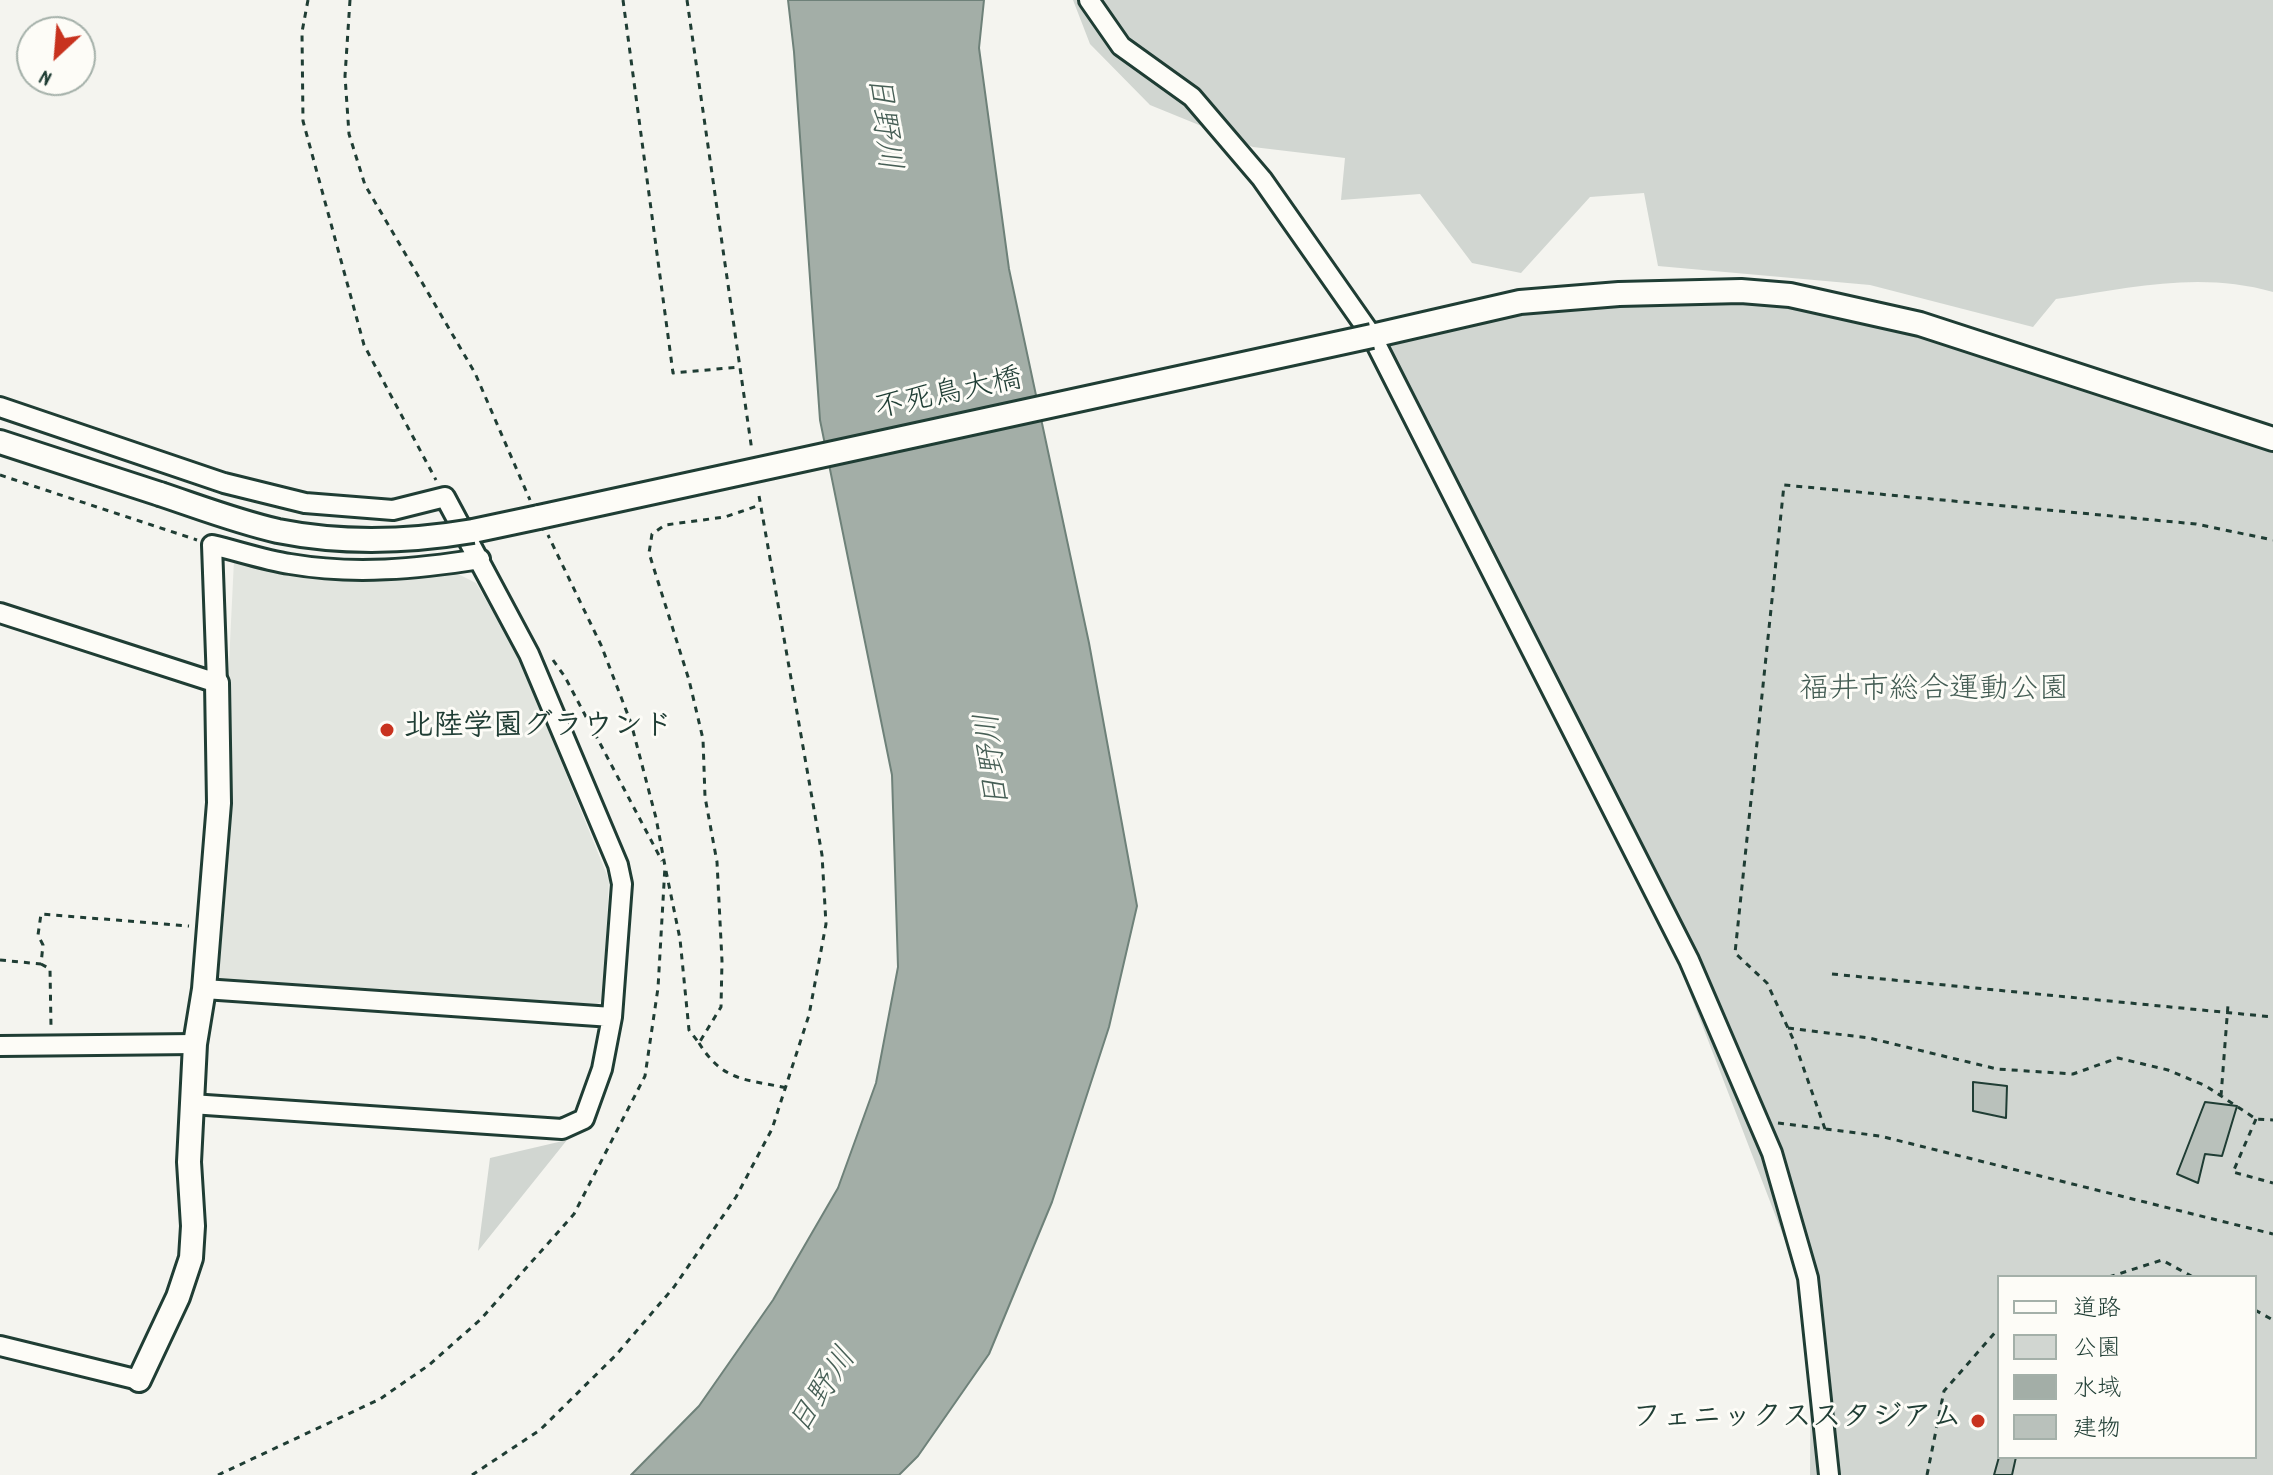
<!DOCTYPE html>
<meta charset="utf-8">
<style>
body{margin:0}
#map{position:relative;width:2273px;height:1475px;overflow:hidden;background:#f4f4ef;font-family:Dekko,"Klee One",sans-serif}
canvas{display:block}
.legend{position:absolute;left:1997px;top:1275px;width:260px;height:184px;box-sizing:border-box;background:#fdfcf7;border:2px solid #a4b0a9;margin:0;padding:10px 14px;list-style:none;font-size:24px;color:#1f3d34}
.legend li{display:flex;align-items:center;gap:16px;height:40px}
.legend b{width:40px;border:2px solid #a4b0a9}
.north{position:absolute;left:16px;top:16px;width:80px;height:80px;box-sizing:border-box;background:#fdfcf7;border:2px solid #a4b0a9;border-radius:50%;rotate:206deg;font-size:22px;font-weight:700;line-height:32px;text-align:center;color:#1f3d34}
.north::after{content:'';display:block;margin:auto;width:28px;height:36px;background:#c8321e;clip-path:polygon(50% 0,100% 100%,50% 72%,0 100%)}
</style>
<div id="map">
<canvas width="2273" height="1475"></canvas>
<ul class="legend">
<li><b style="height:10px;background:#fdfcf7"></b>道路</li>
<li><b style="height:22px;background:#d1d6d1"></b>公園</li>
<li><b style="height:22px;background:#a3aea7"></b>水域</li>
<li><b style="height:22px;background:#b9c1bb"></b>建物</li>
</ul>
<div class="north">N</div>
</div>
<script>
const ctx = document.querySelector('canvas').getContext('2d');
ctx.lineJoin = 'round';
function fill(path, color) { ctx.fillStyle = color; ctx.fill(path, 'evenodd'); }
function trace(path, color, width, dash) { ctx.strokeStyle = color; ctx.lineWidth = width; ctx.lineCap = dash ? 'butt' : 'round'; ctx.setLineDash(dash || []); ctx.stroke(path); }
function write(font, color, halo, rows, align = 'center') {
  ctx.font = font + ' Dekko,"Klee One",sans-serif'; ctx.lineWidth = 6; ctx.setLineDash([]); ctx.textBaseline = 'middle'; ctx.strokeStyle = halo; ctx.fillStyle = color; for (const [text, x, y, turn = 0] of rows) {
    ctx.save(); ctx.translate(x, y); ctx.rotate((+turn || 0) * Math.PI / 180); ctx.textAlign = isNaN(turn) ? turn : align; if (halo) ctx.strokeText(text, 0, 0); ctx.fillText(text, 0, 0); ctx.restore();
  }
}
fill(new Path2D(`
 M234,560L291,574L349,578L456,573L476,583L518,655L609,880L603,1000L588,1010L224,984L214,975Z`), '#e2e5df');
fill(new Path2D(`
 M1073,0H2273V292C2199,271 2130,288 2056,299L2033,327L1870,285L1658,266L1644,193L1590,197L1521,273L1472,263L1420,194L1341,200L1345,158L1253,147L1150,105L1090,44Z
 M1619,294L1709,303L1790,295L2273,439V1475H1810L1811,1308L1641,866L1372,336ZM1999,1277H2255V1457H1999Z
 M567,1140L478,1251L490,1158Z`), '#d1d6d1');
const water = new Path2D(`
 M788,0H984L979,48L1009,269L1089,643L1137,906L1109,1027L1052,1202L989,1354L918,1456L899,1475H631L699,1406L773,1300L838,1188L876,1083L898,967L892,775L820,420L794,52Z`);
fill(water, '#a3aea7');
trace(water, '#6e8179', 2);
const building = new Path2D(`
 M1973,1082L2007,1086L2006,1118L1973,1111Z
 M2205,1102L2237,1106L2222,1156L2205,1154L2198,1183L2177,1174Z
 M1999,1457H2016L2012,1475H1994Z`);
fill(building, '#b9c1bb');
trace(building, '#1f3d34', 2);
const minor = new Path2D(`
 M1089,0L1121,46L1192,97L1262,179L1372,336L1689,960L1772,1153L1808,1278L1829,1475
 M0,407L224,483L305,503L393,510L445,497L529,654L618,865L622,884L612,1017L602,1069L584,1119L562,1129L191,1104
 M0,613L217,683L212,545C238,551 264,560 290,564C354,575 417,569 480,559
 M204,989L612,1017
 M0,1046L195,1044
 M0,1346L139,1380`);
const tertiary = new Path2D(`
 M1372,336L1520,302L1619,294L1741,291L1790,295L1920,324L2273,439
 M0,442L160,494
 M473,531L539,517
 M139,1380L178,1297L191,1258L193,1226L189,1162L195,1044L204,989L219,803L217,683`);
trace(minor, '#1f3d34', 24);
trace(tertiary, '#1f3d34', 28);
trace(new Path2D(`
 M308,0L302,32L303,121L364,345L436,480
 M350,0L345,76L349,134L365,185L475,373L530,500
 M623,0L673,373L740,367
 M687,0L752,451
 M0,475L197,540
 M553,660L565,677L662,861
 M666,871L680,939L689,1030L699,1043L721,1007L722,961L717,862L705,797L703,739L689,680L649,553L652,534L665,525L725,517L760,505
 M0,960L41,964L43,945L38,935L41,914L189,926
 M41,964L50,969L51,1026
 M1832,974L2273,1017
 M1788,1028L1869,1038L1997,1069L2073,1074L2118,1058L2168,1070L2206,1086L2256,1119L2273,1120
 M699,1043C723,1082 746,1079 787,1088
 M2221,1096L2228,1005
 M2256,1119L2233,1172L2273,1183
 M1778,1123L1880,1136L2273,1234
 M1825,1129L1794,1041L1767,983L1735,953L1784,485L2196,524L2273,540
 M2109,1277L2162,1260L2193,1277
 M2255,1310L2273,1320
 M218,1475L380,1399L429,1365L481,1319L574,1214L645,1076L658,988L665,866L656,818L631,723L601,645L548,535
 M472,1475L540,1430L616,1355L674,1287L736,1197L772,1129L809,1015L826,924L822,855L758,490
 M1927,1475L1944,1391L1999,1328`), '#1f3d34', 3, [6, 6]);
trace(minor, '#fdfcf7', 18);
trace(tertiary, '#fdfcf7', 22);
const tertiaryBridge = new Path2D(`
 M160,494C199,507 238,522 278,531C343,544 408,542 473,531
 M539,517L1372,336`);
trace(tertiaryBridge, '#1f3d34', 28, []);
trace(tertiaryBridge, '#fdfcf7', 22);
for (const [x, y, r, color] of [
 [387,730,8,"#c8321e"],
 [1978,1421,8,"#c8321e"]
]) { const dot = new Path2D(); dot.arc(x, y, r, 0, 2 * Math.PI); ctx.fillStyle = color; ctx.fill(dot); trace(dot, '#fdfcf7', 3); }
write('30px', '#1f3d34', '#fdfcf7', [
 ["不死鳥大橋",949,397,-12]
]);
write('30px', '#435c53', '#fdfcf7', [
 ["福井市総合運動公園",1934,693]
]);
write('bold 30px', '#1f3d34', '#fdfcf7', [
 ["北陸学園グラウンド",403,730],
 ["フェニックススタジアム",1962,1421,"right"]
], 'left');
write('italic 32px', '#475f56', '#fdfcf7', [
 ["日野川",880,123,83],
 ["日野川",997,760,-97],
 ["日野川",826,1393,-57]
]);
</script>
